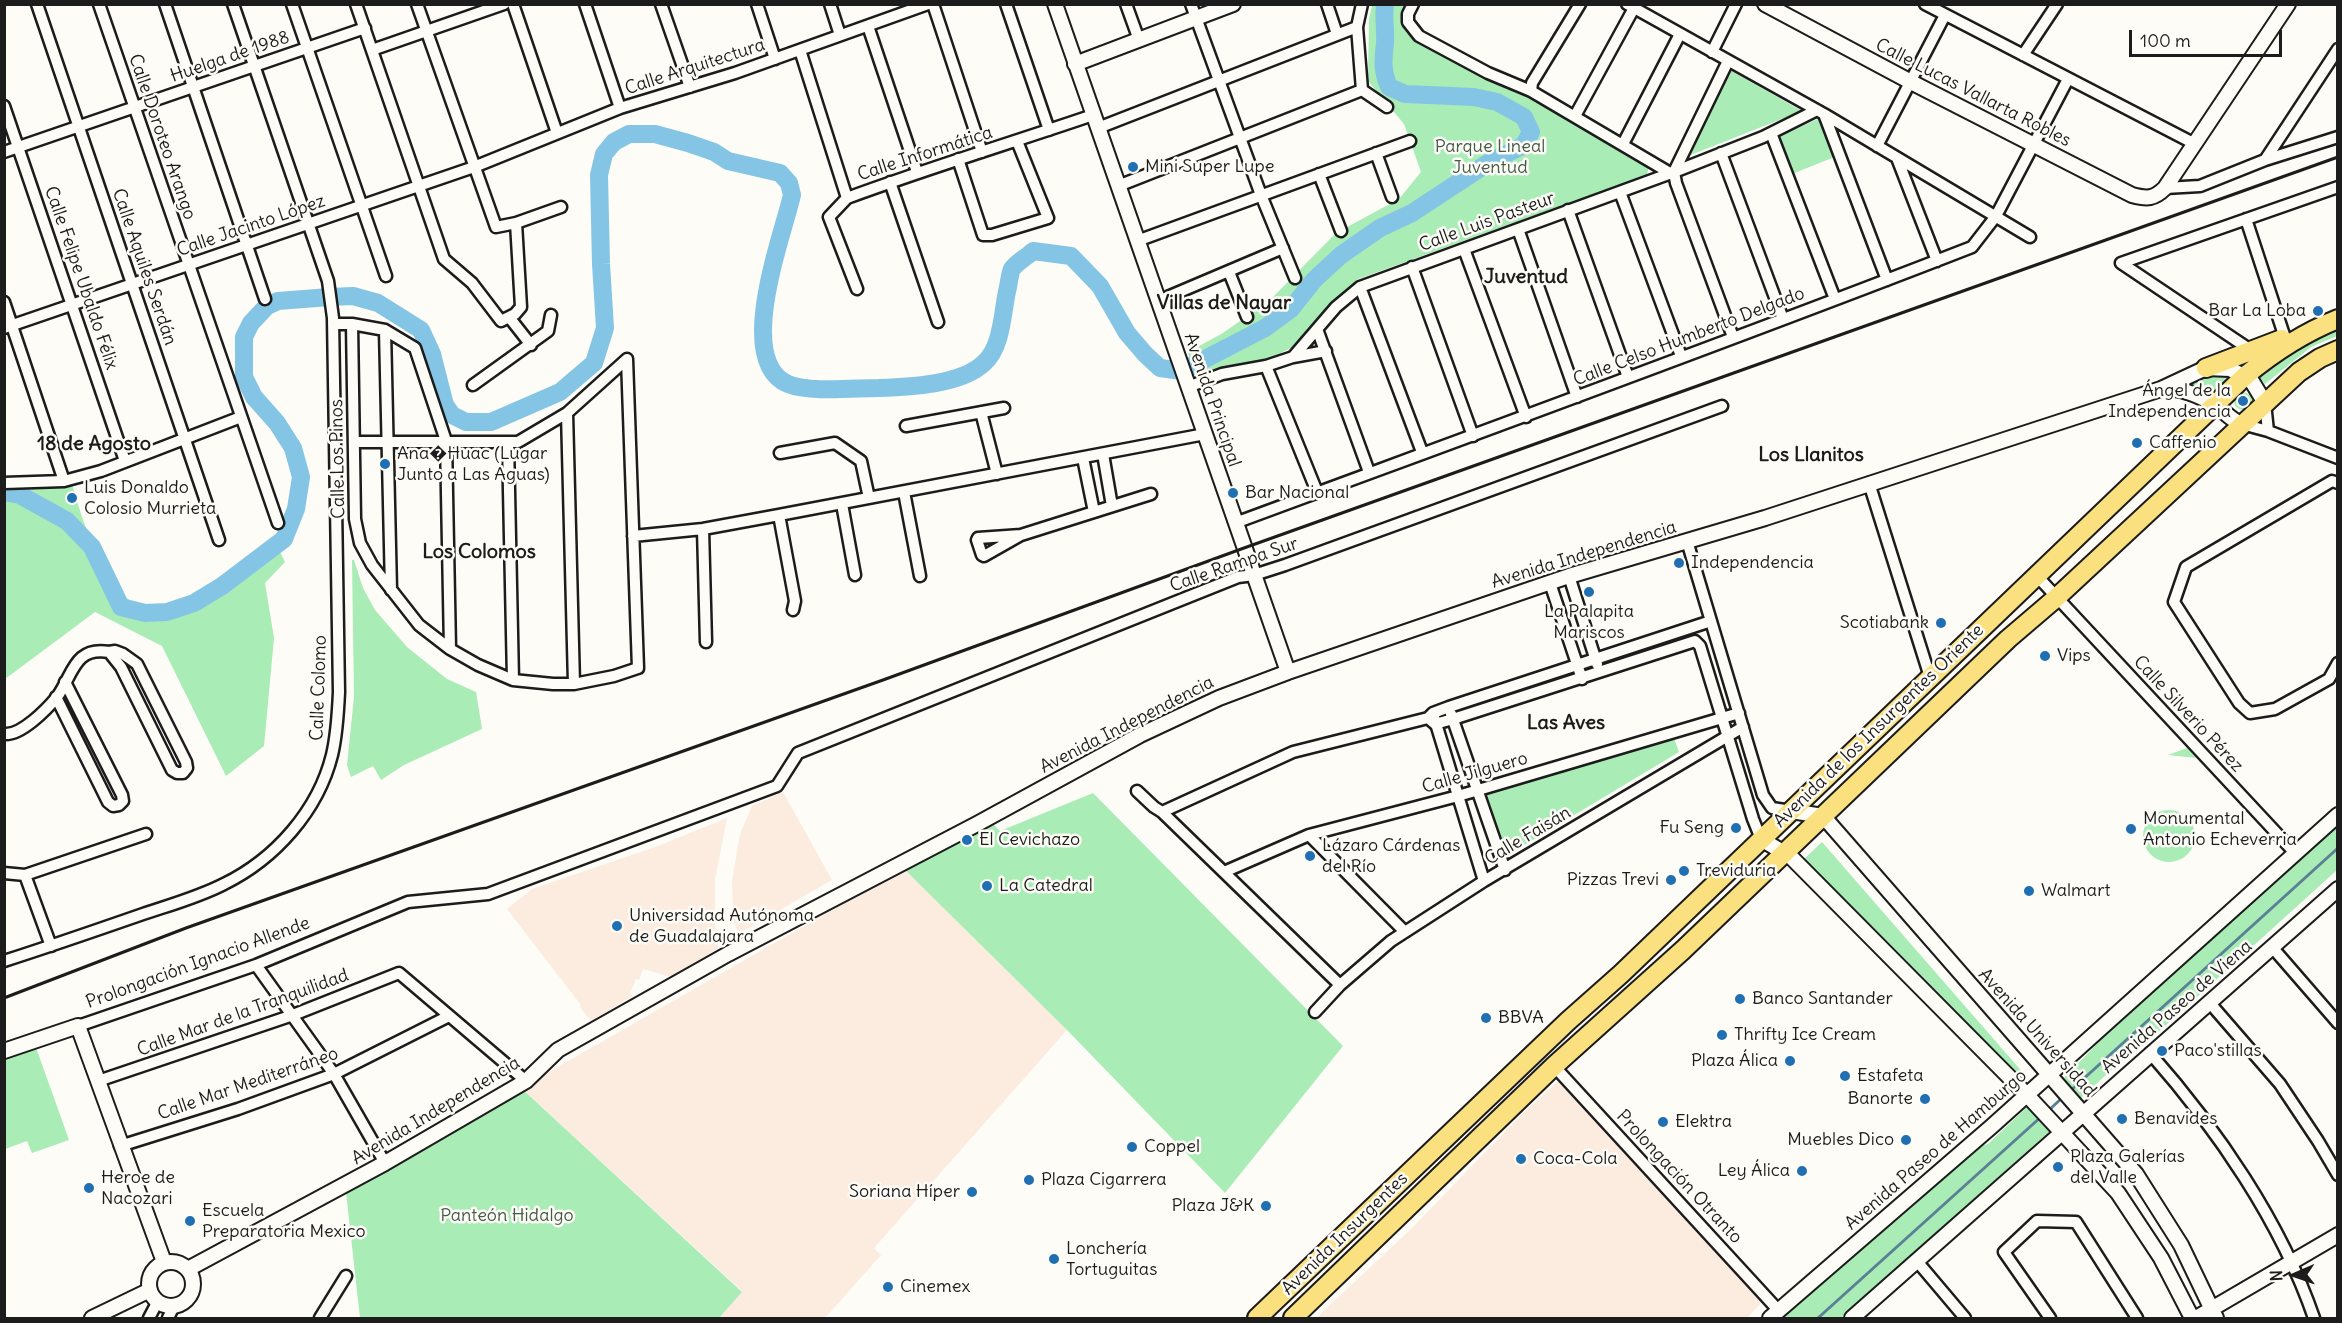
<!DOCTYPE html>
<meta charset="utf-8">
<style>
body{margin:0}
#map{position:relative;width:2342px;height:1323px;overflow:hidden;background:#fdfcf7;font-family:Delius,sans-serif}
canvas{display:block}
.frame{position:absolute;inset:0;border:6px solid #1c1c1c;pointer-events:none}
.north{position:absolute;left:2264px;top:1245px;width:60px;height:60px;-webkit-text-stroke:4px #fdfcf7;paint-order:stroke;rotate:268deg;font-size:16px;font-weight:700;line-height:24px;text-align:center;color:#1c1c1c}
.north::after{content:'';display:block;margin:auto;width:21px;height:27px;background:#1c1c1c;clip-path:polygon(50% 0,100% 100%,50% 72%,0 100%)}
.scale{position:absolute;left:2129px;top:30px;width:153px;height:27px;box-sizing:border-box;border:3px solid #1c1c1c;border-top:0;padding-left:8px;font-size:18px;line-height:21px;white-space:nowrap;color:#1c1c1c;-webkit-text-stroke:4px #fdfcf7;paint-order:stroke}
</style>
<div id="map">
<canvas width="2342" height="1323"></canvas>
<div class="frame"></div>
<div class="north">N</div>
<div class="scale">100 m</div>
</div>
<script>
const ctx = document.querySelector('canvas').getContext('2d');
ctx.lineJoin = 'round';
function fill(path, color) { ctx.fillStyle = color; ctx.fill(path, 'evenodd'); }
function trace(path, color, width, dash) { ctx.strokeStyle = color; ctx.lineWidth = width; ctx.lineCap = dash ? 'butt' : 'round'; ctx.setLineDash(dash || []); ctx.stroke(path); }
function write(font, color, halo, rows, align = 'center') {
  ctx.font = font + ' Delius,sans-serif'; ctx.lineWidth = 5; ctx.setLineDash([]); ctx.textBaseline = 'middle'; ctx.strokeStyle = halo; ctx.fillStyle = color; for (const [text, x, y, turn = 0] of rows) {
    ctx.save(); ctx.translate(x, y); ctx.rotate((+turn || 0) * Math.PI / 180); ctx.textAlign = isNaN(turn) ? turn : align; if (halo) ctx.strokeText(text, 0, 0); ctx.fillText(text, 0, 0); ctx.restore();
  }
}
fill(new Path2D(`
 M783,792L832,880L738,934L733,917L732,881L740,834L752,806Z
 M727,818L715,880V937L719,948L671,977L643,969L639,980L636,979L630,993L633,996L591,1021L580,1007L581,1005L507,909L532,889L658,846Z
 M904,869L1067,1030L874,1248L881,1255L825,1318H719L742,1291L521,1088Z
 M1558,1081L1764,1300L1747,1318H1316L1410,1230L1521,1115Z`), '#fcece0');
fill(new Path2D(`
 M1372,5H1406L1402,12V26L1442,50L1646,161L1649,165L1647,175L1358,279L1334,302L1294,346L1272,358L1254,363L1218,368L1203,377L1196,375L1188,353L1190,351L1223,333L1270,300L1336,233L1399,199L1421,172L1404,124L1368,81L1369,19Z
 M1728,69L1802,111L1683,158Z
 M1822,117L1837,156L1792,174L1780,136Z
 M2337,325V336L2311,347L2265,384L2257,375L2272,362Z
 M2206,371L2231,376L2217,390L2212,392L2188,383Z
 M2234 401a9 9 0 1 1 18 0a9 9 0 1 1-18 0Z
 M69,474C80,510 104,606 151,608C160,609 178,604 187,600C216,587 248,559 274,540L285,562L265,583L274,638L264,746L226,776L162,646L95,612L5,679V478Z
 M352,560H354L363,588L375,610L407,647L447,679L476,692L482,729L404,765L381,780L373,766L351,777L347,765L354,697Z
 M1674,738L1679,752L1506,856L1485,794Z
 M2187,748L2196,758L2168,755Z
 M1093,793L1343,1046L1225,1193L1067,1030L904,869L993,824L1000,831Z
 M2143 836a26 26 0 1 1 52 0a26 26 0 1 1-52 0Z
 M2337,823V870L2144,1045L2120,1062L2081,1098L2064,1078L2123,1017Z
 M1822,842L2025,1075V1078H2022L1803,860Z
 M34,1042L69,1140L32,1153L27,1141L5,1149V1053Z
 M521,1088L742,1292L719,1318H360L346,1192Z
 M2028,1106L2050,1131L1841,1318H1779L1969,1149L1988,1144Z`), '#a9ecb6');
trace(new Path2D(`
 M2069,1092L2338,848
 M2047,1112L2064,1096
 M1818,1318L2042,1116`), '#5a8195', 3);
trace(new Path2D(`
 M4,492L20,495L67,521L92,547L121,607L145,613L167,612L194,603L222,586L284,539L296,509L301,477L293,448L277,423L254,397L244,377V337L251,323L267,306L278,301L330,297L353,296L378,303L421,330L432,354L445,405L452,415L466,422H491L560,392L594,363L605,328L601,264L599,175L604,154L614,142L629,134H655L688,143L714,152L728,161L780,173L789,183L792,195C783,235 734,361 788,384C810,393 855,388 879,388C909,387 961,385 984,363C1003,346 1002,311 1008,287C1009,282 1010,273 1012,269C1017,262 1027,257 1033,251L1071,256L1100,286L1127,333L1145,354L1160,368L1182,371L1265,328L1291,309L1314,280L1341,255L1380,228L1412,213L1488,163L1524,145L1531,132L1524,117L1497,102L1474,97L1405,94L1389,87C1382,71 1383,60 1385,44C1386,31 1383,18 1385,4`), '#84c5e5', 18);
const street = new Path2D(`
 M37,4L219,540
 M99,4L278,523
 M165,4L265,299
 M292,4L386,276
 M356,4L444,259L472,283L501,321L515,314L521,307L516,223L496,227L417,4
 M513,4L557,133
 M585,4L620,108
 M661,4L690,87
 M757,4L775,59
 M830,4L840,35
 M933,4L982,152
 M1006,4L1049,130
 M1126,4L1139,40
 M1191,4L1261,195L1295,278
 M1327,4L1337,34
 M1362,4L1357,27L1362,90L1387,107
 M1413,4L1408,14V22L1419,36L1488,73L1531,91L1670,173
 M1627,4L1824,114L2030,237
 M1925,4L2195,144
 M868,26L917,172
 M372,50L504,4
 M800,50L847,198C928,168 1011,143 1093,115
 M1712,52L1736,4
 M2023,55L2057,4
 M1728,61L1674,172L1676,183L1733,337
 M1531,91L1532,83L1580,4
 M4,106L125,461
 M1824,114L1887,280
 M1575,116L1634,8
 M1098,128L1357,27
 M1771,133L1835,299
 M1623,144L1680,34
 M1877,146L1945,15
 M4,152L365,28
 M1376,153L1392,197
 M1721,153L1783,319
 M1897,158L1937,261
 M958,159L983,235H992L1048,218L1017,141
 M2265,160L2338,49
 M1319,174L1341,231
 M890,182L938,322
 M1118,186L1362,90
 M2165,188L2200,186L2265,160L2338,137
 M1620,192L1681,356
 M847,198L829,217L857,289
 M1568,210L1628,377
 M2246,219L2285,338
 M516,223L561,207
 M1518,229L1577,397
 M1137,241L1410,141
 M1464,249L1526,417
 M2121,263L2338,187
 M2121,263L2252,351
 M1412,267L1473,436
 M1229,272L1247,317
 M1360,287L1422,452
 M1158,301L1283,248
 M4,302L64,481
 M509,317L531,345
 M333,324H352L385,330L415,348L446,441L450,649
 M352,324L355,519L360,543L372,565L419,625L450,649L478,665L513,680L553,684H574L614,676L638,668L627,359
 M4,328L474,167L620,108L735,73L928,4
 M1317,329L1369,472
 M385,330L391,590
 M1293,357L1326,351
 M1266,366L1317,492
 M473,385L548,331L551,315
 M1188,387L1222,374L1266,366L1293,357L1336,307L1360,287L1674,172L1763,137L1817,110
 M2265,403L2268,431
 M981,412L997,474
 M567,413L574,684
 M2242,424L2268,431L2338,458
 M906,426L1004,408
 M354,442H518L567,413L627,359
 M508,443L513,680
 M780,453L835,443L861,461L869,498
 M1103,454L1112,506
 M1083,458L1094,512
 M4,483L64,481L101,471L241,417
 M1869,483L1930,677
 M2338,483L2332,481L2186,567L2174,602L2239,703L2250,713L2275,709L2329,679L2338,663
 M904,492L920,576
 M842,504L855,575
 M779,515L795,601L793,610
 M1235,523C1481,432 1728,342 1972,247L1996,216L2068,79
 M703,529L706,642
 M1021,535L984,556L982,555L977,540L978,538L1021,535L1151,494
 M633,536L703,529L779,515L1205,434
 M1687,541L1763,795L1772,808L1791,811
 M1569,576L1597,664
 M2037,576L2296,854
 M1550,583L1582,679
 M115,651L123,654L137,664L186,762L187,768L183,773H177L172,770L121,667L109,652Z
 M56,697L108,802L113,806L119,805L123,801L122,795L65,682
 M1451,714L1505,870
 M1434,717L1484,881
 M1428,718L1435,724L1453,719L1695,641L1700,646L1753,819L1761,839
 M4,734C21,736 47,709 57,697C73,675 74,646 109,652
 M1137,791L1154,807L1162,812L1340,985
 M1162,812L1293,752L1428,718L1433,713L1449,707L1711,621
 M1309,835L1405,932
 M1224,872L1309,835L1458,796L1739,713
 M4,873L25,875L146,834
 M25,875L51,946
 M2272,947L2338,1023
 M4,961C51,946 97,930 143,914C170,905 199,897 224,884C275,859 318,811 332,755C337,734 338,714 339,692L333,318L328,281L233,4
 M256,965L334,1074L385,1163
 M2209,1002L2280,1084L2318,1141L2338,1175
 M1315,1012L1340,985L1391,941L1484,881L1743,727
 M78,1026L256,965L408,902L488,894L777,786L798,753L1238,577L1254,575L1285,565L1722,406
 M2150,1053C2217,1129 2281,1222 2314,1318
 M1554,1066L1779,1311
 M98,1081L293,1015L399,973L526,1081
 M120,1146L238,1109L334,1074L449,1016
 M1916,1260L1965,1318
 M149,1318L158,1301
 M168,1318L174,1306
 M320,1318L346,1276
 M2050,1318L2004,1252L2037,1221L2076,1222L2137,1318`);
const secondary = new Path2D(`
 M1055,4L1288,672
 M1765,4L1911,82L2132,195C2147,199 2154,199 2165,188L2288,4
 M1075,64L1233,4
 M2163,388C2180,388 2200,396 2214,404C2223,410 2230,419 2241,424
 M1791,811L1823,816L2136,1174L2181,1245L2216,1318
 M1761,839L1791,857L2027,1095L2118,1193L2161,1258L2192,1318
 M4,1051L78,1026L164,1262
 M149 1284a22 22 0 1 1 44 0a22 22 0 1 1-44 0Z
 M188,1269L385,1163L526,1081L558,1050L728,954L977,824L1140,735L1219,698L1288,672L1569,576L1765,518L2161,389L2206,368L2230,369L2251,380L2265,403
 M92,1318L150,1290
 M1770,1318L1991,1127L2338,815
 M1852,1318L2338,889
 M2196,1318L2338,1235`);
const highway = new Path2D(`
 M2206,368L2282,339
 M1257,1318L1568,1021L1621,974L2245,376C2274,352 2303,333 2338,319
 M1293,1318L1554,1066L1683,950L2008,639L2056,598L2299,372L2320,358L2338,350`);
trace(street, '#1c1c1c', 15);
trace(secondary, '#1c1c1c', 18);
trace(highway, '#1c1c1c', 22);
trace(street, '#fdfcf7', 10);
trace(secondary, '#fdfcf7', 14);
trace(highway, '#fbe080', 18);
trace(new Path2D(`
 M4,998L186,928L883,680L1244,548L2338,157`), '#1c1c1c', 3);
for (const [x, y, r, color] of [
 [1133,167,6,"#1f6fb2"],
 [2318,311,6,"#1f6fb2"],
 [2243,401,6,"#1f6fb2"],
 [2137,443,6,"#1f6fb2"],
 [385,464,6,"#1f6fb2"],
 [1233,493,6,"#1f6fb2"],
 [72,498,6,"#1f6fb2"],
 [1679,563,6,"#1f6fb2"],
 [1589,592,6,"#1f6fb2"],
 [1941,623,6,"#1f6fb2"],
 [2045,656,6,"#1f6fb2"],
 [1736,828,6,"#1f6fb2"],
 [2131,829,6,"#1f6fb2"],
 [967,840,6,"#1f6fb2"],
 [1310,856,6,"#1f6fb2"],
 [1684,871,6,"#1f6fb2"],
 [1671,880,6,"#1f6fb2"],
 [987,886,6,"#1f6fb2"],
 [2029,891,6,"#1f6fb2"],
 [617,926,6,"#1f6fb2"],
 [1740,999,6,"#1f6fb2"],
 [1486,1018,6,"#1f6fb2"],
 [1722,1035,6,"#1f6fb2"],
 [2162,1051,6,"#1f6fb2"],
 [1790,1061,6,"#1f6fb2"],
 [1845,1076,6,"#1f6fb2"],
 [1925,1099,6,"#1f6fb2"],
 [2122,1119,6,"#1f6fb2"],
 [1663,1122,6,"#1f6fb2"],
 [1906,1140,6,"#1f6fb2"],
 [1132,1147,6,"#1f6fb2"],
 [1521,1159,6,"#1f6fb2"],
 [2058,1167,6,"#1f6fb2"],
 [1802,1171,6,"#1f6fb2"],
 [1029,1180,6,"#1f6fb2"],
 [89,1188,6,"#1f6fb2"],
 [972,1192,6,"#1f6fb2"],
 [1266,1206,6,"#1f6fb2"],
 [190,1221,6,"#1f6fb2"],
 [1054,1259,6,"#1f6fb2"],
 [888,1287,6,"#1f6fb2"]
]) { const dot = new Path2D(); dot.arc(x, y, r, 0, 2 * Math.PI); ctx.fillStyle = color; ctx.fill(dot); trace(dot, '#fdfcf7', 2); }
write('18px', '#1c1c1c', '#fdfcf7', [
 ["Huelga de 1988",230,57,-19],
 ["Calle Arquitectura",695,67,-18],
 ["Calle Lucas Vallarta Robles",1973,93,27],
 ["Calle Doroteo Arango",162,137,71],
 ["Calle Informática",925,154,-18],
 ["Calle Luis Pasteur",1487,222,-20],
 ["Calle Jacinto López",251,226,-19],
 ["Calle Aquiles Serdán",144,267,71],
 ["Calle Felipe Ubaldo Félix",81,278,71],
 ["Calle Celso Humberto Delgado",1689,337,-21],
 ["Avenida Principal",1212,400,71],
 ["Calle Los Pinos",338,459,-91],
 ["Avenida Independencia",1584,555,-17],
 ["Calle Rampa Sur",1234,565,-19],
 ["Calle Colomo",319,688,-88],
 ["Calle Silverio Pérez",2188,714,47],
 ["Avenida Independencia",1127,725,-27],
 ["Avenida de los Insurgentes Oriente",1879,726,-44],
 ["Calle Jilguero",1475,773,-16],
 ["Calle Faisán",1528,836,-31],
 ["Prolongación Ignacio Allende",198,963,-20],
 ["Avenida Paseo de Viena",2177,1007,-41],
 ["Calle Mar de la Tranquilidad",243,1013,-20],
 ["Avenida Universidad",2037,1033,48],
 ["Calle Mar Mediterráneo",248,1084,-19],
 ["Avenida Independencia",436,1111,-31],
 ["Avenida Paseo de Hamburgo",1936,1150,-41],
 ["Prolongación Otranto",1679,1177,47],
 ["Avenida Insurgentes",1345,1234,-44]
]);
write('18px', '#465a4a', '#fdfcf7', [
 ["Parque Lineal",1490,147],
 ["Juventud",1490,168],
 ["Panteón Hidalgo",507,1216]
]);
write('18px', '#1c1c1c', '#fdfcf7', [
 ["Mini Super Lupe",1145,167],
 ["Bar La Loba",2306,311,"right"],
 ["Ángel de la",2231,391,"right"],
 ["Independencia",2231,412,"right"],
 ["Caffenio",2149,443],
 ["Ana�Huac (Lugar",397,454],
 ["Junto a Las Aguas)",397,475],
 ["Luis Donaldo",84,488],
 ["Colosio Murrieta",84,509],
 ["Bar Nacional",1245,493],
 ["Independencia",1691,563],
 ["La Palapita",1589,612,"center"],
 ["Mariscos",1589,633,"center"],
 ["Scotiabank",1929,623,"right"],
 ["Vips",2057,656],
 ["Monumental",2143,819],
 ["Antonio Echeverria",2143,840],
 ["Fu Seng",1724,828,"right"],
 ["El Cevichazo",979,840],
 ["Lázaro Cárdenas",1322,846],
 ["del Río",1322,867],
 ["Treviduria",1696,871],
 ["Pizzas Trevi",1659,880,"right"],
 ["La Catedral",999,886],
 ["Walmart",2041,891],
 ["Universidad Autónoma",629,916],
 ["de Guadalajara",629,937],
 ["Banco Santander",1752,999],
 ["BBVA",1498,1018],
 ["Thrifty Ice Cream",1734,1035],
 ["Paco'stillas",2174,1051],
 ["Plaza Álica",1778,1061,"right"],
 ["Estafeta",1857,1076],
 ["Banorte",1913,1099,"right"],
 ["Benavides",2134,1119],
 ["Elektra",1675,1122],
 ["Muebles Dico",1894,1140,"right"],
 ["Coppel",1144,1147],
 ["Plaza Galerías",2070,1157],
 ["del Valle",2070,1178],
 ["Coca-Cola",1533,1159],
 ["Ley Álica",1790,1171,"right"],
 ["Heroe de",101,1178],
 ["Nacozari",101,1199],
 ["Plaza Cigarrera",1041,1180],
 ["Soriana Híper",960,1192,"right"],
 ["Plaza J&K",1254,1206,"right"],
 ["Escuela",202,1211],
 ["Preparatoria Mexico",202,1232],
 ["Lonchería",1066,1249],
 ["Tortuguitas",1066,1270],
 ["Cinemex",900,1287]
], 'left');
write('bold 20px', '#1c1c1c', '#fdfcf7', [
 ["Juventud",1526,277],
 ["Villas de Nayar",1224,303],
 ["18 de Agosto",94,444],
 ["Los Llanitos",1811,455],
 ["Los Colomos",479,552],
 ["Las Aves",1566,723]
]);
</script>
